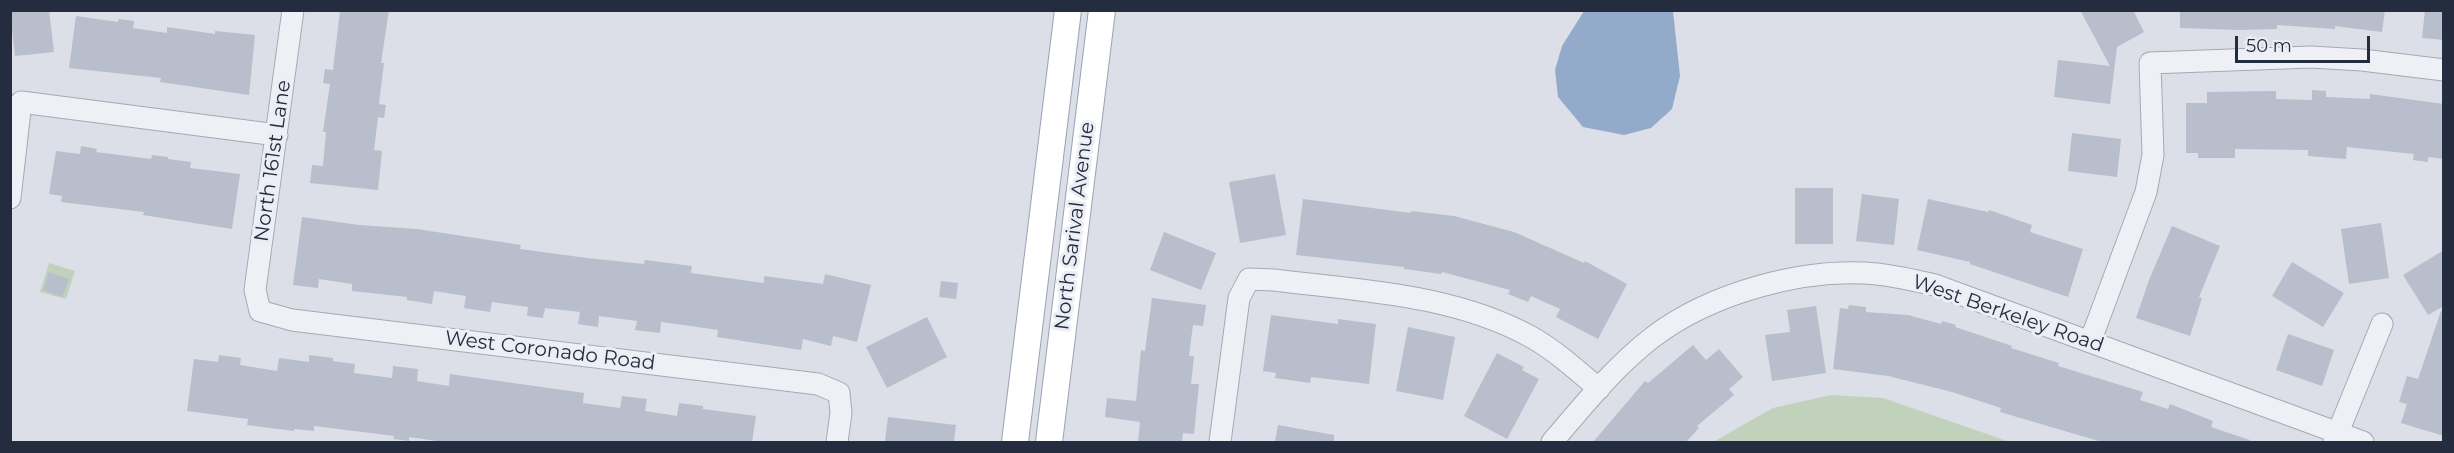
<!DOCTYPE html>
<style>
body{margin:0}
#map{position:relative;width:2454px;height:453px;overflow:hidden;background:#dcdfe7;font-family:Montserrat,sans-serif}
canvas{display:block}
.frame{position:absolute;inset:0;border:12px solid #242c3f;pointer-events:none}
.scale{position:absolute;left:2235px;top:36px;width:135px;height:27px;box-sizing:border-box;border:3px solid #242c3f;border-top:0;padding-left:8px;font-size:18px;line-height:21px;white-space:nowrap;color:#242c3f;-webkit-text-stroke:4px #ebeef5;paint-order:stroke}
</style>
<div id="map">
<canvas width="2454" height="453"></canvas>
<div class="frame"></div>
<div class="scale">50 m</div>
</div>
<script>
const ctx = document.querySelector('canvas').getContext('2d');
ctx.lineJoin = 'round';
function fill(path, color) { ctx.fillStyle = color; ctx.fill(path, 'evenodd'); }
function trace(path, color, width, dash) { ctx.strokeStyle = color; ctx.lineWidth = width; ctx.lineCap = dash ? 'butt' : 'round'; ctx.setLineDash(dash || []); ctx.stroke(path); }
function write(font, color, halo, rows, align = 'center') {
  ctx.font = font + ' Montserrat,sans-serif'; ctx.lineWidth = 6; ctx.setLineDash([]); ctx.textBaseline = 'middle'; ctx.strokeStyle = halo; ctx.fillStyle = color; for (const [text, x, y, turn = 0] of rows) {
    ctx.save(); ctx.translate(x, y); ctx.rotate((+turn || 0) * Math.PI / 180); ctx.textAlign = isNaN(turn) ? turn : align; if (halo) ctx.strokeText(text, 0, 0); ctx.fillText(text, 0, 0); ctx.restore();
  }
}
fill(new Path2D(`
 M49,263L75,271L66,299L40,292Z
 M1831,395L1883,398L2010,442H1713L1773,408Z`), '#c0d2bc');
fill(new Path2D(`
 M1584,11H1673L1680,76L1672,109L1651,128L1624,135L1583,127L1558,97L1555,70L1562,46Z`), '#93aacb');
fill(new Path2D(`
 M10,10H49L54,52L15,56Z
 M340,10H389L381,63H384L379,104L386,105L384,118L378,117L374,150L382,151L378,190L310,183L312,165L323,166L326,132H323L330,84L323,83L325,69L333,70Z
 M2080,10H2133L2144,32L2117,47L2110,104L2054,97L2058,60L2110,66Z
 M2180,10H2385L2382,32L2335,26V29L2277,25V29L2239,30L2180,28Z
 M2425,10H2444V40L2422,38Z
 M76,16L118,22L119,19L134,21L133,28L167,33V27L215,34V31L255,35L249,95L160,82L161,78L69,68Z
 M2312,90L2326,91V97L2370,99V94L2444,104V159L2428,157V162L2413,160L2414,154L2347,147L2346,159L2308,156V150L2235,149V158H2198V153H2186V103H2207V92L2276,91V99L2312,100Z
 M2072,133L2121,139L2117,177L2068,171Z
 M81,146L97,149L96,152L151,159L152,155L168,157V159L191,162L190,168L240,174L232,229L143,215L144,212L61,202L62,196L49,194L56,151L80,154Z
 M1275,174L1286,235L1240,243L1229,182Z
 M1795,188H1833V244H1795Z
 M1862,194L1899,199L1894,245L1856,241Z
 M1303,199L1411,213V211L1454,216L1514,232L1584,263L1585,261L1627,284L1598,339L1556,317L1560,309L1531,296L1528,302L1508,294L1510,290L1442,272L1441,274L1404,269V267L1296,255Z
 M1928,199L1988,212L1989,210L2032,225L2030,232L2083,249L2068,297L1970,264V262L1917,250Z
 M302,217L359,225L417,229L521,245L520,249L587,258L644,264L645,260L692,266L691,273L764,283V276L823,284L825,274L871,285L857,342L833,336L831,346L803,339L801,350L717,337L718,330L684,325L661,322L660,333L635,330L637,321L599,316L598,327L578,324L580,312L545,308L543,318L527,316L528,307L492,302L490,312L464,308L466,296L434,291L432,304L407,300V297L352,291V284L319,279L318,288L293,285Z
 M2381,223L2389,278L2349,284L2341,229Z
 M2172,226L2220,246L2199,297L2202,298L2190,336L2136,318L2149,280Z
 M1164,232L1216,253L1201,290L1150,270Z
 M2444,250V306L2428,315L2403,275Z
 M2292,262L2344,293L2323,327L2272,296Z
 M49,272L69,279L62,297L43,290Z
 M941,281L958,283L956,299L939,297Z
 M1152,298L1206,305L1203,326L1193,325L1189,356H1194L1191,384H1199L1194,434L1183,433L1182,442H1138L1140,422L1105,417L1107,398L1136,401L1141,350L1145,351Z
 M1849,305L1866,307V312L1908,315L1941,324L1942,321L1956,325L1955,327L2012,346L2011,348L2059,363L2058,366L2143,392L2140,400L2168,409L2170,404L2213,421L2211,427L2250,440L2249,442H2102L2000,412L2001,408L1952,392L1888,376L1833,369L1840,308L1848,309Z
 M1816,306L1826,373L1772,381L1765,335L1790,332L1787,310Z
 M2441,311L2444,312V436L2401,423L2407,404L2399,402L2407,376L2418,379Z
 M1271,315L1338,324V319L1376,324L1369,384L1311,377L1310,383L1275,378L1276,373L1263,371Z
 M927,317L947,357L887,388L866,347Z
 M1408,327L1455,337L1443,400L1396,391Z
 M2288,334L2334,350L2322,386L2276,370Z
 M1693,345L1706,360L1719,349L1743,377L1729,389L1734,395L1697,426L1699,428L1686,442H1593L1645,381L1648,383Z
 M1497,353L1524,367L1522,370L1539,379L1507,439L1464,416Z
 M219,355L241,358L240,365L277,371L279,358L309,362V355L333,358V361L355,364L354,373L392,378L393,366L418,369L417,381L449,386L450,374L584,393L583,403L620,408L622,396L647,399L645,411L677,416L679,403L703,406V409L756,416L752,442H443L409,437V441L393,439L394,436L314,426V431L294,429V431L247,425L248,419L187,411L194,359L218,362Z
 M888,417L956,425L954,442L885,441Z
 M1278,425L1334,435V442H1275Z`), '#b8becb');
const minor = new Path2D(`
 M293,10L255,290L260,311L292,320L818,384L839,393L841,413L837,442
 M10,198L21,102L277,135
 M2090,342L2146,192L2153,155L2150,63L2311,57L2362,60L2444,70
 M1220,442L1239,298L1249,279L1274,280C1362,291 1454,294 1533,338C1557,352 1578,371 1599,389
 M1552,442C1583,406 1614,367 1653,337C1711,293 1804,267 1877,274C1896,276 1916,281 1935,285L2363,442
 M2334,442L2382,324`);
const major = new Path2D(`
 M1015,442L1068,10
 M1049,442L1102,10`);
trace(minor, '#a5a9b5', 23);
trace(major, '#9aa3b4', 28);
trace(minor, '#eef0f5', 21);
trace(major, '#fff', 26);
write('20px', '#242c3f', '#ebeef5', [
 ["North 161st Lane",273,161,-82],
 ["North Sarival Avenue",1075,226,-83],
 ["West Berkeley Road",2008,314,19],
 ["West Coronado Road",550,351,7]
]);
</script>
